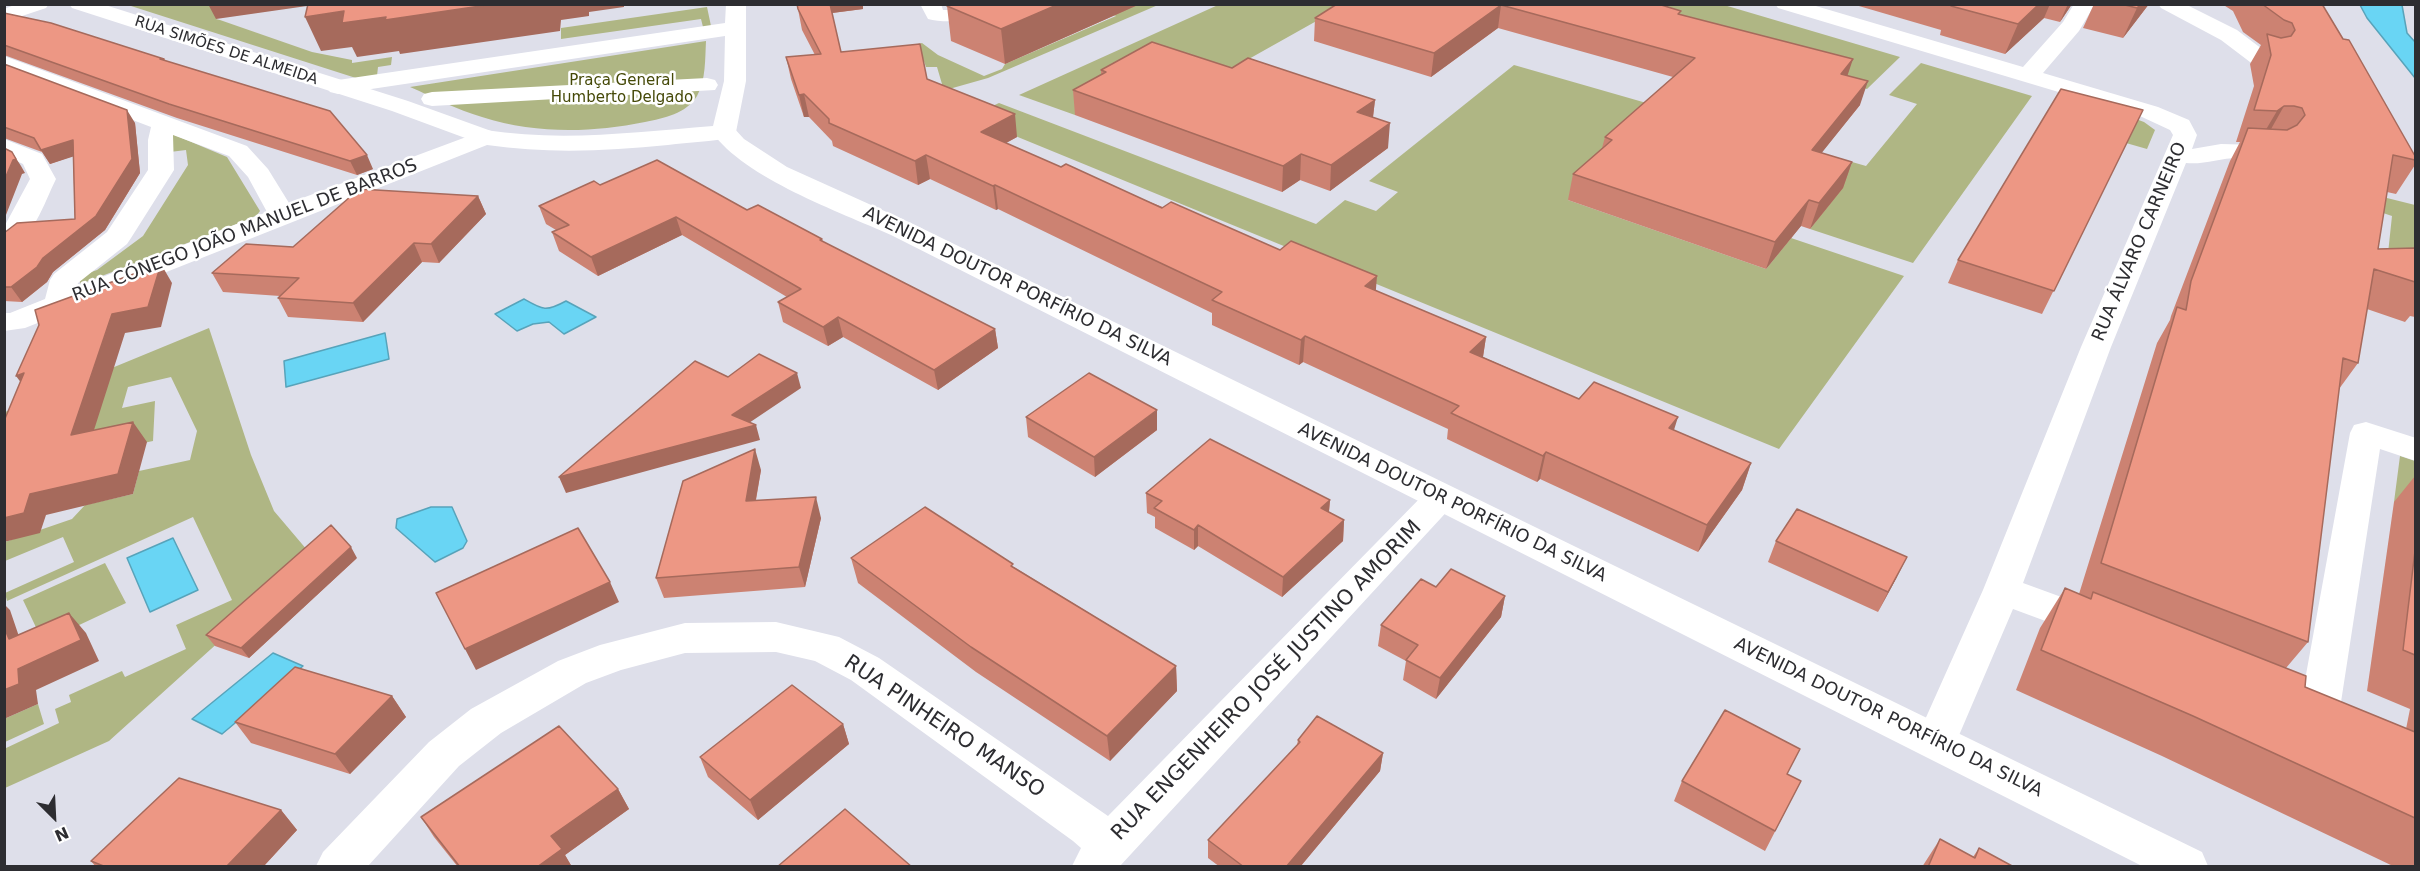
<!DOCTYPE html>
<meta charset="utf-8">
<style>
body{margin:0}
#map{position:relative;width:2420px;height:871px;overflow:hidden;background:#dedfea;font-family:"DejaVu Sans",sans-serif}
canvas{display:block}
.frame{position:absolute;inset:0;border:6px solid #2d2d31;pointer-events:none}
.north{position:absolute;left:24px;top:787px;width:60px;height:60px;-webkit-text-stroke:4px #fff;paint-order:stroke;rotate:156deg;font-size:16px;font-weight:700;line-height:24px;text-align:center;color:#2d2d31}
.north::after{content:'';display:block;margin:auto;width:21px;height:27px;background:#2d2d31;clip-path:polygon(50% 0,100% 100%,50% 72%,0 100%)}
</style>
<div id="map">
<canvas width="2420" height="871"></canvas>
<div class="frame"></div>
<div class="north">N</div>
</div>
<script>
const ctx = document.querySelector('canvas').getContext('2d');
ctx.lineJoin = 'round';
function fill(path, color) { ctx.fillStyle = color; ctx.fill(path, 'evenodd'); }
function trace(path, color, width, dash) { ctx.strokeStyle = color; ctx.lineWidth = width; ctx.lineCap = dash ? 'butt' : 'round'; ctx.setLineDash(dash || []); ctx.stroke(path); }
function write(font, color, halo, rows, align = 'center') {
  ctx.font = font + ' "DejaVu Sans",sans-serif'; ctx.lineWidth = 5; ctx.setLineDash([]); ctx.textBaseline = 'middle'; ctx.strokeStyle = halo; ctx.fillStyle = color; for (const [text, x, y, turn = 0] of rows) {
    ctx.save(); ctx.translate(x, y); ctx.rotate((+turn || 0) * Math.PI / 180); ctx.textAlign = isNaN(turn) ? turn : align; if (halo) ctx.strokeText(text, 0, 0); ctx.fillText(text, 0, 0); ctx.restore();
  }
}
fill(new Path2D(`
 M136,4L221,5L216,19L220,20L312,52L352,60V63L392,57L391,65L378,67L377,76L359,79L131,6Z
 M1089,5H1158L988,78L935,93L928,87L942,84L937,67H926L918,44L922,43L938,55L984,76L1002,69L1005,64L1116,16Z
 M1218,5H1345L1206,83L1107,96L1075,115L1019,95Z
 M1618,5H1724L1900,57L1867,89L1713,48Z
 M707,7L711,26L703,27L701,19L561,39V28Z
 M706,41C705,59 706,80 697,96C686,114 664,118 645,122C590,133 536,134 482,117C457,110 433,97 410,87Z
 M1921,63L2032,96L1913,263L1810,229L1842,187L1607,165L1568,200L1766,269L1791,238L1904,276L1779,449L969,117L999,103L1316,224L1345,200L1376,211L1398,192L1369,181L1514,65L1866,166L1917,104L1889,95Z
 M2117,112L2144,122L2155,130L2147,149L2126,143Z
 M170,133L227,157L260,211L257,215L247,220L81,284L77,277L97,270L143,236L188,165L186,150L170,152Z
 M2379,196L2415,205V285L2386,272L2392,216L2377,211Z
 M209,328L251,455L274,511L313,557L109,741L5,788L4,749L59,723L55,709L71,702L69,695L122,671L125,677L186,649L176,625L232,600L193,517L7,601L5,593L74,562L63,537L5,561V542L72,519L85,505L133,494L139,471L190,460L197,431L171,377L128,387L122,408L155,401L153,441L86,455L5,433V412Z
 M2400,456L2415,461V501L2394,502Z
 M105,563L126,603L43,642L23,600Z
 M38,704L44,724L5,742L4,719Z`), '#afb684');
const water = new Path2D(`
 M2360,5H2402L2407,33L2415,42V78L2367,18Z
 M524,299C543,310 546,312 566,301L596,317L564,334L549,322L533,324L517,331L495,314Z
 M385,333L389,359L286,387L284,361Z
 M431,507H452L467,541L463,548L435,562L396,528L397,519Z
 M173,538L198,590L150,612L127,558Z
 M273,653L303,666L222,734L192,719Z`);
fill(water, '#69d5f4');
trace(water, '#57a3ba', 1.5);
fill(new Path2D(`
 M707,78L715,80L718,85L715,90L432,106L424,104L421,99L424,94L432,92Z`), '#fff');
fill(new Path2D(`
 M17,4H49L46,8L4,22V9Z
 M726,4H746V81L736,132L733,137C712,142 689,142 668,145C607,151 548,154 487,145L25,328L4,331V313H10L45,299L50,280L54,274L107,232L148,170V140L151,127L4,71V56L247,146L268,169L289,203L485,130C562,142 637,132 713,126L724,81L725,36L338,94L330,92L326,87L330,82L338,80L725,23ZM173,135L229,156L248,177L267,212L77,287L78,283L127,244L131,238L174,170Z
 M920,4H941L943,10H956L972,4H1001C989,22 946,24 928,19Z
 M1775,4H1809L2023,67L2063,22L2074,4H2095L2079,31L2043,73L2158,107L2189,120L2197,135L2192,149L2221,144L2259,145C2266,138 2272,139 2281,141L2284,146C2281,151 2277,157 2271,159C2261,163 2248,157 2238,158C2220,158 2203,165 2186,163L2111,347L2023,583L2108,614L2113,624L2108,634L2094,639L2013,609L1951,754L1936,759L1921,754L1915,742L1983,590L2081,347L2173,135L2170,130L2142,117L1778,8Z
 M2158,4H2185L2237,30L2266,52L2273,54L2276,59L2273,64L2265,66L2250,62L2221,40L2161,8Z
 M4,139L42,154L56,179C44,203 33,242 4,249V227L30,179L23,164L4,155Z
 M2366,422L2416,438V461L2380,449L2339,715L2333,727L2319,732L2284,718L2278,706L2284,694L2298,690L2303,691L2350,433L2354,425Z
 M1441,485L1453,489L1458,497L1453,505L1120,866H1072L1081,848L1073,841L851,680L815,661L776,652L685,653L621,670L586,683L501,733L459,766L368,866H316L323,852L429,742L471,709L558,661L600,645L685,623L776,622L839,637L879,658L1108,816L1429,489Z`), '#fff');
fill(new Path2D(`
 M69,4H102L408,101L494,132L497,137L494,142L485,144L476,142L392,111L72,8Z`), '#fff');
fill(new Path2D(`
 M724,125L733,127L744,139L787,167L911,223L2202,852L2208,866H2142L891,235C840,212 744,178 712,132L715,127Z`), '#fff');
fill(new Path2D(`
 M797,4H863V9L832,13L841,52L927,79L1017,137L1006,143L1061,167L1376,291L1486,337L1483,357L1579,399L1674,431L1751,463L1742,490L1698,552L1540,479L1537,482L1447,439L1448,429L1303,362L1299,365L1212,325V313L998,209L996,210L930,179L918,185L833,146L832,141L809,117H804L791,79L786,57L815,55L802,30Z
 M951,4H1140L1005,64L951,41L947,6Z
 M1337,4H1668L1667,7L1680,15L1848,75L1860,105L1821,153L1852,162L1843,188L1810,229L1801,226L1766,269L1568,200L1573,174L1602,148L1605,137L1673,77L1498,28L1431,77L1314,41L1315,18Z
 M1852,4H2072L2060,22L2044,18L2005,54L1940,35L1941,30Z
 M2094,4H2149L2123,38L2083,28Z
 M2222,4H2322L2415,156V165L2396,194L2387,192L2378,249L2415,248V317L2410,316L2405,322L2367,309L2358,363L2339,389L2308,642L2286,668L2305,687L2406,729L2410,709L2367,691L2394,502L2415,476V867H2395L2162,756L2016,690L2040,628L2065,588L2079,594L2157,343L2170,320L2171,316L2230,161L2240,142H2236L2254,86L2250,64L2261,45L2243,32L2233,11Z
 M4,13L164,59L166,61L373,169L357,175L177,118L4,55Z
 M4,64L135,123L140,173L105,230L53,272L47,282L22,302L4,301V233L75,219L73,156L50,164L42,152L4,138Z
 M1232,68L1375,100L1373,117L1388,148L1330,191L1300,180L1282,192L1075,115L1073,90L1101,75V70Z
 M2143,110L2042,314L1948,283L1958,260Z
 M600,185L747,210L822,239L823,242L995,329L998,348L938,390L843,337L828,346L783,322L778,302L787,297L682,235L598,276L559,251L552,232L556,230L546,224L539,206Z
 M478,196L486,214L439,263L422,262L363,322L288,317L278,298L280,296L223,292L212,273L293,247Z
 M1026,417L1157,430L1095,477L1028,437Z
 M761,470L756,500L821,518L805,587L664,598L656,578Z
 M1146,493L1330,500L1329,512L1344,520L1343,541L1282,597L1198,546L1194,550L1155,528V517L1147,513Z
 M1776,541L1897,577L1878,612L1768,562Z
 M357,558L249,658L215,646L206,635Z
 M851,558L1014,567L1176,666L1177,691L1110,761L976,672L858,583Z
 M1436,587L1505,596L1501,617L1436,699L1403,680L1406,661L1378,646L1381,625Z
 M392,696L406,717L350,774L251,743L235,722Z
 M843,724L849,744L758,820L708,777L700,757Z
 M1298,740L1383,753L1380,771L1300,867H1220L1208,858V840L1297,745Z
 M1788,775L1801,781L1765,851L1674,801L1682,781Z
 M618,789L629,809L565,855L572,867H458L434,837L421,817Z
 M281,810L297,830L263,867H96L91,861Z
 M1940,839L1973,857L1979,848L2014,867H1922Z`), '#cc8272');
fill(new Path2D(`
 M208,4H321L216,19Z
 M494,4H624V7L589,12V16L561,20L560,31L400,54L399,51L357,57L352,47L321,51L305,17L344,11L386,17Z
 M830,4H863V9L832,13Z
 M1059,4H1140L1005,64L1001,29Z
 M1658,4H1668L1665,17Z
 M2039,4H2050L2044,18L2005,54L2018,24Z
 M2068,4H2072L2060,22Z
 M2141,4H2149L2123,38L2137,8Z
 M1501,5L1498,28L1431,77L1434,53Z
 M1853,59L1845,83L1841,74Z
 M1868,81L1860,105L1804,175L1812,150Z
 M804,94L809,117H804L799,95Z
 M1375,100L1372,125L1357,112Z
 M2284,106L2266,138L2258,143L2277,111Z
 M127,110L135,123L140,173L105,230L53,272L47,282L22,302L11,287L43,258L96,216Z
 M1015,114L1017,137L984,155L981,132Z
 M1390,123L1388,148L1330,191L1331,165Z
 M73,140L81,154L50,164L41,150Z
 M12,152L21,166L25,173L22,174L4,220V181L13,160Z
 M1301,154L1300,180L1282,192L1283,166Z
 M367,155L373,169L357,175L350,161Z
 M926,155L930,179L918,185L915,161Z
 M1852,162L1843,188L1810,229L1819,203Z
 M995,185L998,209L996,210L993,186Z
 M478,196L486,214L439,263L431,244Z
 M1809,200L1801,226L1766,269L1775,242Z
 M676,217L682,235L598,276L591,257Z
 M414,243L422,262L363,322L353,303Z
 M161,264L172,283L161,327L125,333L86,455L71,435L112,314Z
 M1377,276L1375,301L1365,286Z
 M838,317L843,337L828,346L823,327Z
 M995,329L998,348L938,390L934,370Z
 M1305,336L1303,362L1299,365L1301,340Z
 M1486,337L1482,363L1470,352Z
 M24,373L31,396L16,376Z
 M797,373L801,388L740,429L756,425L760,440L566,493L559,477L732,415Z
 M1157,410V430L1095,477L1094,457Z
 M1678,417L1670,443L1669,428Z
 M133,422L147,442L133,494L46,515L40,533L4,542V518L30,494Z
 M755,449L761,470L752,521L746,501Z
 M1546,452L1540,479L1537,482L1543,456Z
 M1751,463L1742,490L1698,552L1707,525Z
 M816,497L821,518L805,587L799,567Z
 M1330,500L1328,521L1321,508Z
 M1344,520L1343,541L1282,597L1283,577Z
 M1198,525V546L1194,550V530Z
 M351,547L357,558L249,658L241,648Z
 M1907,557L1897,577L1878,612L1888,592Z
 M610,582L619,602L476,670L465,649Z
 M1505,596L1501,617L1436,699L1440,678Z
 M4,604L10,610L27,660L9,639L4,627Z
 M69,613L86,633L99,661L36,690L38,704L4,719V690L18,669Z
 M1176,666L1177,691L1110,761L1107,736Z
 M392,696L406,717L350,774L335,754Z
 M843,724L849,744L758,820L750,800Z
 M1383,753L1380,771L1300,867H1286Z
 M618,789L629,809L565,855L572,867H537L551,836Z
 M281,810L297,830L263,867H226Z`), '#a66a5c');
const building = new Path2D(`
 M308,4H494L385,20L386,17L342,23L344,11L305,17Z
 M797,4H830L841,52L920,44L927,79L1015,114L981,132L1061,167L1066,164L1162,208L1171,202L1280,250L1291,241L1377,276L1365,286L1486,337L1470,352L1579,399L1594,382L1678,417L1669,428L1751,463L1707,525L1546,452L1543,456L1451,413L1459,406L1305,336L1301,340L1212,300L1222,292L995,185L993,186L926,155L915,161L829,123V119L804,94L799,95L786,57L821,54L798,9Z
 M951,4H1059L1001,29L947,6Z
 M1337,4H1658L1681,11L1678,14L1853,59L1841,74L1868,81L1812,150L1852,162L1819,203L1809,200L1775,242L1573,174L1612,140L1605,137L1695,58L1501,5L1434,53L1315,18Z
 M1951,4H2039L2018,24L1951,6Z
 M2121,4H2141L2137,8Z
 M2262,4H2322L2343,39L2349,40L2415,156V160L2393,155L2378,249L2415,248V282L2374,269L2358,363L2343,358L2308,642L2101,563L2177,307L2186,310L2191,281L2248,128L2287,130L2297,125L2305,115L2302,108L2294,106H2284L2277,111L2254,110L2271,55L2267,34L2281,38L2291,36L2295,30L2292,23L2284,20Z
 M4,13L51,23L164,59H160L330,111L367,155L350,161L169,104L4,45Z
 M1152,42L1232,68L1248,58L1375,100L1357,112L1390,123L1331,165L1301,154L1283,166L1073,90L1106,72L1101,70Z
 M4,64L127,110L132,159L96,216L43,258L37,267L11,287H4V233L17,223L75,219L73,140L41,150L34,138L4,127Z
 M2061,89L2143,110L2054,291L1958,260Z
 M4,148L12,152L16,159L13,160L4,181Z
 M657,160L747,210L758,205L822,239L820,240L995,329L934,370L838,317L823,327L778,302L801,289L676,217L591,257L552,232L569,225L539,206L594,181L600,185Z
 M359,189L478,196L431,244L414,243L353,303L278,298L299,278L212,273L246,244L293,247Z
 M161,264L148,307L112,314L71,435L133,422L118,474L30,494L24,513L4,518V421L24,373L16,376L39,325L35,310Z
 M759,354L797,373L732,415L756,425L559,477L695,361L728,377Z
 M1089,373L1157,410L1094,457L1026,417Z
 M1210,439L1330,500L1321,508L1344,520L1283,577L1198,525L1194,530L1154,508L1162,501L1146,493Z
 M755,449L746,501L816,497L799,567L656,578L683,481Z
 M925,507L1013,564L1011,566L1176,666L1107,736L971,647L851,558Z
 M1797,509L1907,557L1888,592L1776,541Z
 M331,525L351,547L241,648L206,635Z
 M578,528L610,582L465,649L436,593Z
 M2415,551V655L2403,650Z
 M1451,569L1505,596L1440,678L1406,660L1418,645L1381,625L1421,579L1436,587Z
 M2065,588L2091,599L2093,592L2306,676L2305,687L2415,732V818L2193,716L2041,650Z
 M69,613L81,640L18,669L19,684L4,690V627L9,639Z
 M295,667L392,696L335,754L235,722Z
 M792,685L843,724L750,800L700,757Z
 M1725,710L1800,749L1787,774L1801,781L1775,831L1682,781Z
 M1317,716L1383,753L1286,867H1244L1208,840L1300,742L1298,740Z
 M559,726L618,789L551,836L562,849L537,867H460L421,817Z
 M179,778L281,810L226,867H106L91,861Z
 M845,809L912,867H777Z
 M1940,839L1975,858L1979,848L2014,867H1928Z`);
fill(building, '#ed9784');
trace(building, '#a66a5c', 1.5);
write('15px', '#2d2d31', '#fff', [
 ["RUA SIMÕES DE ALMEIDA",226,51,18]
]);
write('15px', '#454908', '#fff', [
 ["Praça General",622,81],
 ["Humberto Delgado",622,98]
]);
write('18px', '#2d2d31', '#fff', [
 ["RUA CÓNEGO JOÃO MANUEL DE BARROS",245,231,-21],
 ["RUA ÁLVARO CARNEIRO",2140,242,-67],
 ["AVENIDA DOUTOR PORFÍRIO DA SILVA",1017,287,26],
 ["AVENIDA DOUTOR PORFÍRIO DA SILVA",1452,503,26],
 ["AVENIDA DOUTOR PORFÍRIO DA SILVA",1888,718,26]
]);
write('21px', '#2d2d31', '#fff', [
 ["RUA ENGENHEIRO JOSÉ JUSTINO AMORIM",1267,681,-46],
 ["RUA PINHEIRO MANSO",944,727,34]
]);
</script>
